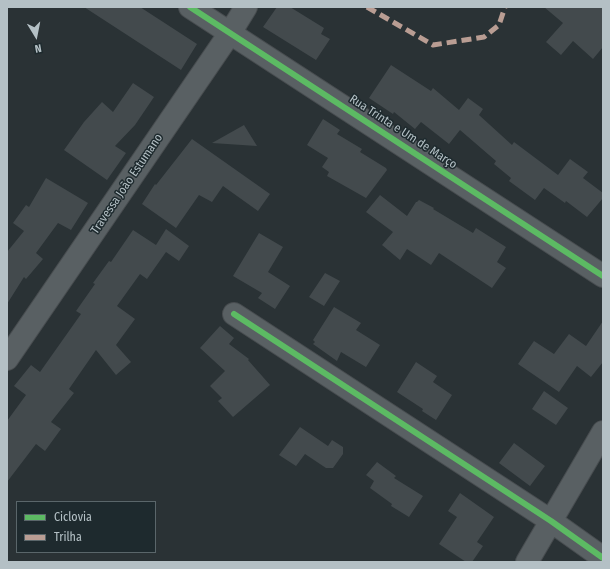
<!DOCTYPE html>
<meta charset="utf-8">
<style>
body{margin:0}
#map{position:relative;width:610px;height:569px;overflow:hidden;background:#2a3235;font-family:"Fira Sans Condensed",sans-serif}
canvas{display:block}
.frame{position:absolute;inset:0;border:8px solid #b4c0c5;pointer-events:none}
.legend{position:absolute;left:16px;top:501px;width:140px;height:52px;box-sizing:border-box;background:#1e2a2e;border:1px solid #5a666a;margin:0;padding:5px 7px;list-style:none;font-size:12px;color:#b4c0c5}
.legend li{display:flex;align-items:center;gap:8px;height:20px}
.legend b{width:20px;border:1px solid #5a666a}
.north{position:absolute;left:16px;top:16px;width:40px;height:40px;-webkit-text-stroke:3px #1e2a2e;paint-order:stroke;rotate:170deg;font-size:11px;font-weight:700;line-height:16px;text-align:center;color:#b4c0c5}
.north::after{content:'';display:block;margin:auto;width:14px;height:18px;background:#b4c0c5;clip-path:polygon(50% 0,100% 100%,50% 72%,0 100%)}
</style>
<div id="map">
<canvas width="610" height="569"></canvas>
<div class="frame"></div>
<ul class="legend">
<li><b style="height:5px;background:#5cba63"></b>Ciclovia</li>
<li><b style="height:5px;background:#b99d93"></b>Trilha</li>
</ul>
<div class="north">N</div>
</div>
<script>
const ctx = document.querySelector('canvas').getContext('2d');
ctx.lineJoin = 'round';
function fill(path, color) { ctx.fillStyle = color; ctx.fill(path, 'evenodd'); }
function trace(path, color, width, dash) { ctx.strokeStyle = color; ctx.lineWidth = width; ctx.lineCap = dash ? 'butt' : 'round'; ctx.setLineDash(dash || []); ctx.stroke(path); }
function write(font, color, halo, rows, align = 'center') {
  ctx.font = font + ' "Fira Sans Condensed",sans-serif'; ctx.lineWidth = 3; ctx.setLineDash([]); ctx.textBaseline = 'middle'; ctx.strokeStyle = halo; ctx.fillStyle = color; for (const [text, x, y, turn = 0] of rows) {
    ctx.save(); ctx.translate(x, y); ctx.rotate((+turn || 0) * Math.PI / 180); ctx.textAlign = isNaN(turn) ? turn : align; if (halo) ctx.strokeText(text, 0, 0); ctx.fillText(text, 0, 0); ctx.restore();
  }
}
fill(new Path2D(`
 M84,7H140L197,44L181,70Z
 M277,7H290L324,28L321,34L330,39L316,60L263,27Z
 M544,7H603V47L593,59L573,41L561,55L546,42L563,23Z
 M391,65L431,91L433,88L459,110L468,98L483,109L479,115L512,145L514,142L558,175L570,159L588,172L583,178L603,193V198L587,217L566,201L565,203L544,188L535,200L509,181L511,178L494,164L496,161L460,130L449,144L421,122L415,129L394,112L393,114L369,98Z
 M133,83L154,97L135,125L115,146L126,153L107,180L64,150L84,122L102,102L113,112Z
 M323,119L340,130L337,134L362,149L360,152L386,168L387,170L366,198L327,176L329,172L322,167L328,158L307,145Z
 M244,125L257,146L212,143Z
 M192,139L270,194L258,211L223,186L212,202L199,195L176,228L142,204L155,184L156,185Z
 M46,178L88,203L71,230L58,223L36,253L43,259L26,279L24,277L7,304V252L24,231L13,223L26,205L29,207Z
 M380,195L407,216L416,202H417L419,200L434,208L433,209L473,233L476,228L506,247L497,262L506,268L492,288L439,253L431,265L407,249L400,260L382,245L393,232L366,212Z
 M166,229L189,246L179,261L166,252L147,279L140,274L117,306L135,319L116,345L131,362L116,375L96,350L69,389L74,393L51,422L61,429L45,451L36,444L7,482V421L26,395L14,386L31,365L40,372L81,314L76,311L95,284L93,283L109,261L111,262L133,230L156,245Z
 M259,233L283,247L268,272L290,286L275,309L258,298L262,293L233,276Z
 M325,273L340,281L324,306L309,297Z
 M334,307L361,323L356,330L380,345L366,367L341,352L337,361L313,344L315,342L313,340Z
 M603,321V362L591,377L577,366L559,392L518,364L534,341L554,354L569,334L586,346Z
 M220,326L234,338L229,344L249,359L248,360L270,385L233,417L218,401L222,398L210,386L225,371L200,348Z
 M416,362L437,376L433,382L452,395L436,420L422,411L423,409L397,392Z
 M544,391L568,408L556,425L532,409Z
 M300,427L328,446L332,440L343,447V454L333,468H326L305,454L296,466L279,455Z
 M514,443L545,466L530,486L499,463Z
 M377,462L396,476L394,478L423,496L409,517L391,506L392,504L370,488L374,481L366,475Z
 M460,493L494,517L477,542L483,546L472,562H466L439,544L457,517L448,511Z`), '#434a4d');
const minor = new Path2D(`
 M190,7L603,276
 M234,314L551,521L603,558
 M7,359L230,33L246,7
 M527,562L603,432`);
trace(minor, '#484d50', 24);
trace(minor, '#596063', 22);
trace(new Path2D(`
 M367,7L433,45L484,37L499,25L505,7`), '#b99d93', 5, [10, 5]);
trace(new Path2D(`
 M190,7L603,276
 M234,314L551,521L603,558`), '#5cba63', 6);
write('12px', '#b4c0c5', '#1e2a2e', [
 ["Rua Trinta e Um de Março",403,132,33],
 ["Travessa João Estumano",127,184,-56]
]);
</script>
